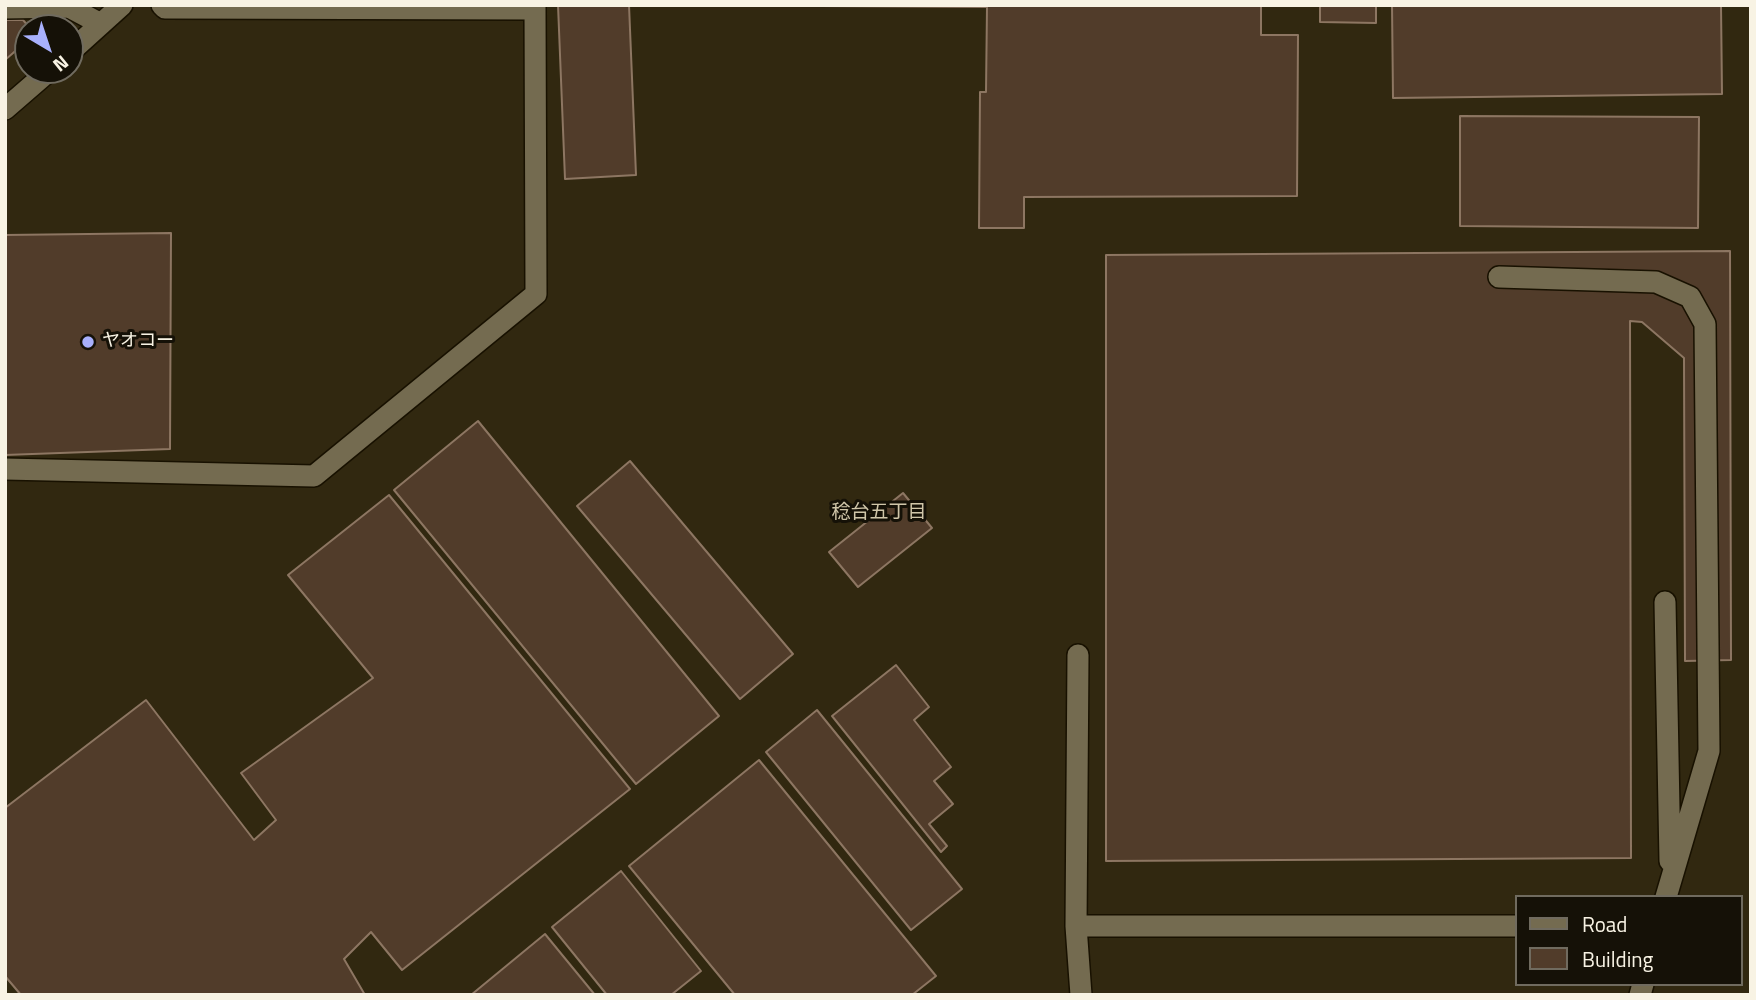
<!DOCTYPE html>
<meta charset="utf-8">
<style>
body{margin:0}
#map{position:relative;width:1756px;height:1000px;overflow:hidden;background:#312810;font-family:"Titillium Web",sans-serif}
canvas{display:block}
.frame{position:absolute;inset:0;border:7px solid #f8f3e4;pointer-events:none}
.legend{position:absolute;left:1515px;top:895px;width:228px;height:91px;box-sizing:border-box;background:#151107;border:2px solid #706b5f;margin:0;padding:9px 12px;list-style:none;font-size:21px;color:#f8f3e4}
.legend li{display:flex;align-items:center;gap:14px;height:35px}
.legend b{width:35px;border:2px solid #706b5f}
.north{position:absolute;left:14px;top:14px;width:70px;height:70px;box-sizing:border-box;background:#151107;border:2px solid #706b5f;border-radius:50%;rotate:141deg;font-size:19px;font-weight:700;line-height:28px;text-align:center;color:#f8f3e4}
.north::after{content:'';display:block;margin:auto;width:24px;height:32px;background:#a8b0fc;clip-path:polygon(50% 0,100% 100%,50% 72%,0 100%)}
</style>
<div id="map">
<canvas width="1756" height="1000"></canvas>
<div class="frame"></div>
<ul class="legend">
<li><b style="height:9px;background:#746b50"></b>Road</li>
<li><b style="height:19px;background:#513c2a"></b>Building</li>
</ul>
<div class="north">N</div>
</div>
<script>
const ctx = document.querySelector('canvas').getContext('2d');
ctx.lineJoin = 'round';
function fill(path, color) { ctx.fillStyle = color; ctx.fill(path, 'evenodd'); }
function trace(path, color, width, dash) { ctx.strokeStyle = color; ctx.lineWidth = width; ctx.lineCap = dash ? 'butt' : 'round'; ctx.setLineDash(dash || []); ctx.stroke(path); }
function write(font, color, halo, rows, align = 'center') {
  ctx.font = font + ' "Titillium Web","Noto Sans JP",sans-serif'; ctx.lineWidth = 6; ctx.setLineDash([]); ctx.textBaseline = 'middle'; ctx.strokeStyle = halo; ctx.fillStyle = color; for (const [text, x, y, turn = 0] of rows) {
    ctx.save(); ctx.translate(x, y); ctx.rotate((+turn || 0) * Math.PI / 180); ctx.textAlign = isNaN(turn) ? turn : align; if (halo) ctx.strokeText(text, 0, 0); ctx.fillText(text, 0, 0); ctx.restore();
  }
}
const building = new Path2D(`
 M558,5H629L636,175L565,179Z
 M653,5H1261V35H1298L1297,196L1024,197V228H979L980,92H986L987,7Z
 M1320,5H1376V23L1320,22Z
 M1392,5H1721L1722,94L1393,98Z
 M5,20H23L30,28L28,40L5,60Z
 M1460,116L1699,117L1698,228L1460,226Z
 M171,233L170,449L5,455V235Z
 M1730,251L1731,660L1685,661L1684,358L1642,322L1630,321L1631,858L1106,861V255Z
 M478,421L719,716L636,784L394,490Z
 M630,461L793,654L740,699L577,506Z
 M903,493L932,528L858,587L829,552Z
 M389,495L630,789L402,970L371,932L344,959L365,995H21L5,976V808L146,700L254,840L276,820L241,773L373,678L288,575Z
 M896,665L929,707L914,720L951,767L934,781L953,804L929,824L947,846L941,852L832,716Z
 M817,710L962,889L911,930L766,752Z
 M759,760L936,976L912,995H735L629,866Z
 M621,871L701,971L671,995H607L552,927Z
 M545,934L595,995H471Z`);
fill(building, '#513c2a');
trace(building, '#8d7662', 2);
const minor = new Path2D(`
 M162,5L165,8L535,9
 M5,8L69,7L101,24
 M70,52L122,5
 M5,109L50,70
 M1499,277L1656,282L1690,297L1705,324L1709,751L1666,897
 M5,469L314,476L536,294L535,5
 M1665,602L1670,861
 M1076,926L1078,655
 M1081,995L1076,926H1516
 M1640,995L1643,984`);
trace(minor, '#181100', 24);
trace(minor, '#746b50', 21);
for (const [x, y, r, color] of [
 [88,342,7,"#a8b0fc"]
]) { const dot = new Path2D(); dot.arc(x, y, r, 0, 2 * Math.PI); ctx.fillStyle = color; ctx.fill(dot); trace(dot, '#151107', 2.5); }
write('18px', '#f8f3e4', '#151107', [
 ["ヤオコー",102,342]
], 'left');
write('19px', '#d0c6a9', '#151107', [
 ["稔台五丁目",879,513]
]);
</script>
